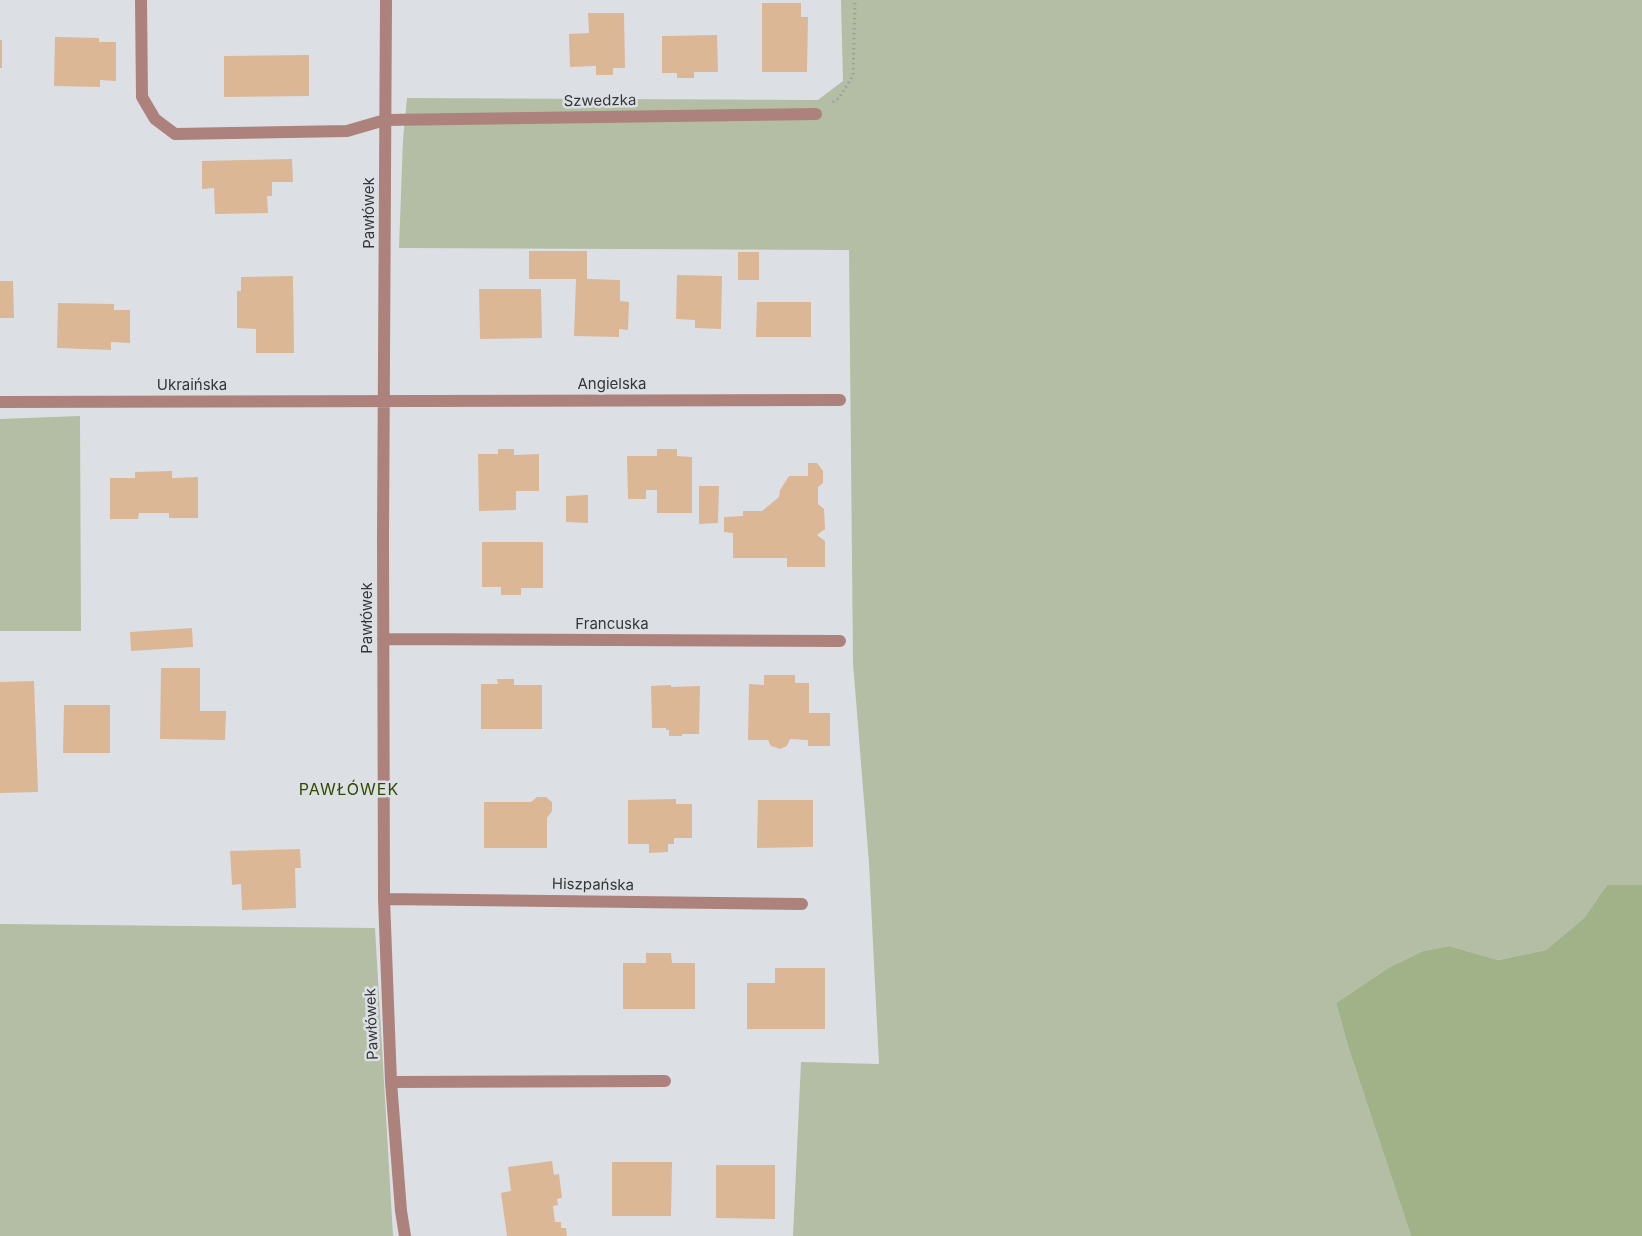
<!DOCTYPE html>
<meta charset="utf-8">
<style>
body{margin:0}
canvas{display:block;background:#dce0e5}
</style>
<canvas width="1642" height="1236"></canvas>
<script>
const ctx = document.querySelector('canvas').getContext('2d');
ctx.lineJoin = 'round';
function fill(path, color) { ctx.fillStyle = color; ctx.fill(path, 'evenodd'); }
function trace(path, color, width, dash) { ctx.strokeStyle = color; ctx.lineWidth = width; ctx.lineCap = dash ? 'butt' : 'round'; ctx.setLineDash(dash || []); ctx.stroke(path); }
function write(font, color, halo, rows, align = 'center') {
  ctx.font = font + ' Inter,sans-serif'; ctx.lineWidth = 5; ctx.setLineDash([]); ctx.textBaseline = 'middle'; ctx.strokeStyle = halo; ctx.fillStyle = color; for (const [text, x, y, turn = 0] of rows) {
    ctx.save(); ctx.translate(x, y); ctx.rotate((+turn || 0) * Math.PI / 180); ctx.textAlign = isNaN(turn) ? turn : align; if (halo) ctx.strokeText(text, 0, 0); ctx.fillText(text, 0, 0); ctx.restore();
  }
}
fill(new Path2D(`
 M841,0H1642V885H1607L1584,918L1546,950L1498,960L1449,946L1423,951L1388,968L1336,1003L1348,1046L1411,1236H793L801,1062L879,1064L869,863L853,663L849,250L399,248L403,140L407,98L818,100L843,81Z
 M80,416L81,631H0V419Z
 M0,924L375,928L393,1236H0Z`), '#b3bea4');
fill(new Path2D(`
 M1607,885H1642V1236H1411L1348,1046L1336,1003L1388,968L1423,951L1449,946L1498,960L1546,950L1584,918Z`), '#a2b288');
fill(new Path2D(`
 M762,3H801V17H808L807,72H762Z
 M588,13H624L625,68H613V75H596V66L570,67L569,34L589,33Z
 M717,35L718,72H694V78H677V73H662V36Z
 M55,37L99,38V42H116V81L100,80V87L54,86Z
 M0,40H2V68H0Z
 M309,55V96L224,97V56Z
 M292,159L293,182H272V196H267L268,213L215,214L214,188L202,189V161Z
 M529,251H587V279L620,280V301L629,302L628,330L619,329V337L574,336L576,279H529Z
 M738,252H759V280H738Z
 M677,275L722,276L721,329L695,328V320L676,319Z
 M293,276L294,353H256V329L237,328V291H241V277Z
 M0,281H13L14,318H0Z
 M479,289H541L542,338L480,339Z
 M757,302H811V337H756Z
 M58,303L114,304V310H130V343L111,342V350L57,348Z
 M498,449H514V455L539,454V491H516V510L479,511L478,454H498Z
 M657,449H677V456L692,457V513H657V490H646V499H628L627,456H657Z
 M808,463H817L823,471V483L818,487V504L824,509L825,529L817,535L825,541V567H787V558H733V533L724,532V517L743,516V511H762L779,497L780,490L789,476H808Z
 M172,471V478L198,477V518H169V513H139L138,519H110V478H135V472Z
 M699,486H719L718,523L699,524Z
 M588,495V523L566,522V496Z
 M482,542H543V588H521V595H501V587H482Z
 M192,628L193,647L131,651L130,632Z
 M161,668H200V711H226L225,740L160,739Z
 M764,675H795V683H809V713H830V746H808V740L790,739L787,746L780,749L771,746L768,740H748L749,684L764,685Z
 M497,679H514V685H542V729H481V684H498Z
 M34,681L38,792L0,793V682Z
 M671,685V687L700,686L699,734H682V736H669V730H666V728H652L651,686Z
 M64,705H110V753H63Z
 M537,797H546L552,802V811L547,818V848H484V802H531Z
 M676,799V804H692V838H674V844H668V852L649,853V844H628V800Z
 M758,800H813V847L757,848Z
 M300,849L301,868H295L296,908L242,910L241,884L232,885L230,851Z
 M646,953H671L672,963H695V1009H623V963H646Z
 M775,968H825V1029H747V983H775Z
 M552,1161L554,1175L559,1174L562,1198L557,1199L558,1205L553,1206L555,1222H561V1228H566L567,1236H507L501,1193L511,1191L508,1167Z
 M612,1162H672L671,1216H612Z
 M716,1165H775V1219L716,1218Z`), '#dbb796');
trace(new Path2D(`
 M833,102L839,98L853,76L855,0`), '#8f9295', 3, [1, 4]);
trace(new Path2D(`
 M141,0L142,97L155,119L175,134L347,131L385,120L816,114
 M386,0L383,538L384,899L391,1082L401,1211L405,1236
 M0,402L840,400
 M383,639L840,641
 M384,899L802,904
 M391,1082L665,1081`), '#ad827c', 12);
write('15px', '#353638', '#dce0e5', [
 ["Szwedzka",600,101,-1],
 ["Pawłówek",369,213,-90],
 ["Angielska",612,384],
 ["Ukraińska",192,385],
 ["Pawłówek",367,618,-90],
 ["Francuska",612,624],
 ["Hiszpańska",593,885,1],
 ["Pawłówek",372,1024,-92]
]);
ctx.letterSpacing = '1px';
write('16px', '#2f4900', '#dce0e5', [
 ["PAWŁÓWEK",349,790]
]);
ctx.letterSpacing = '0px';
</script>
